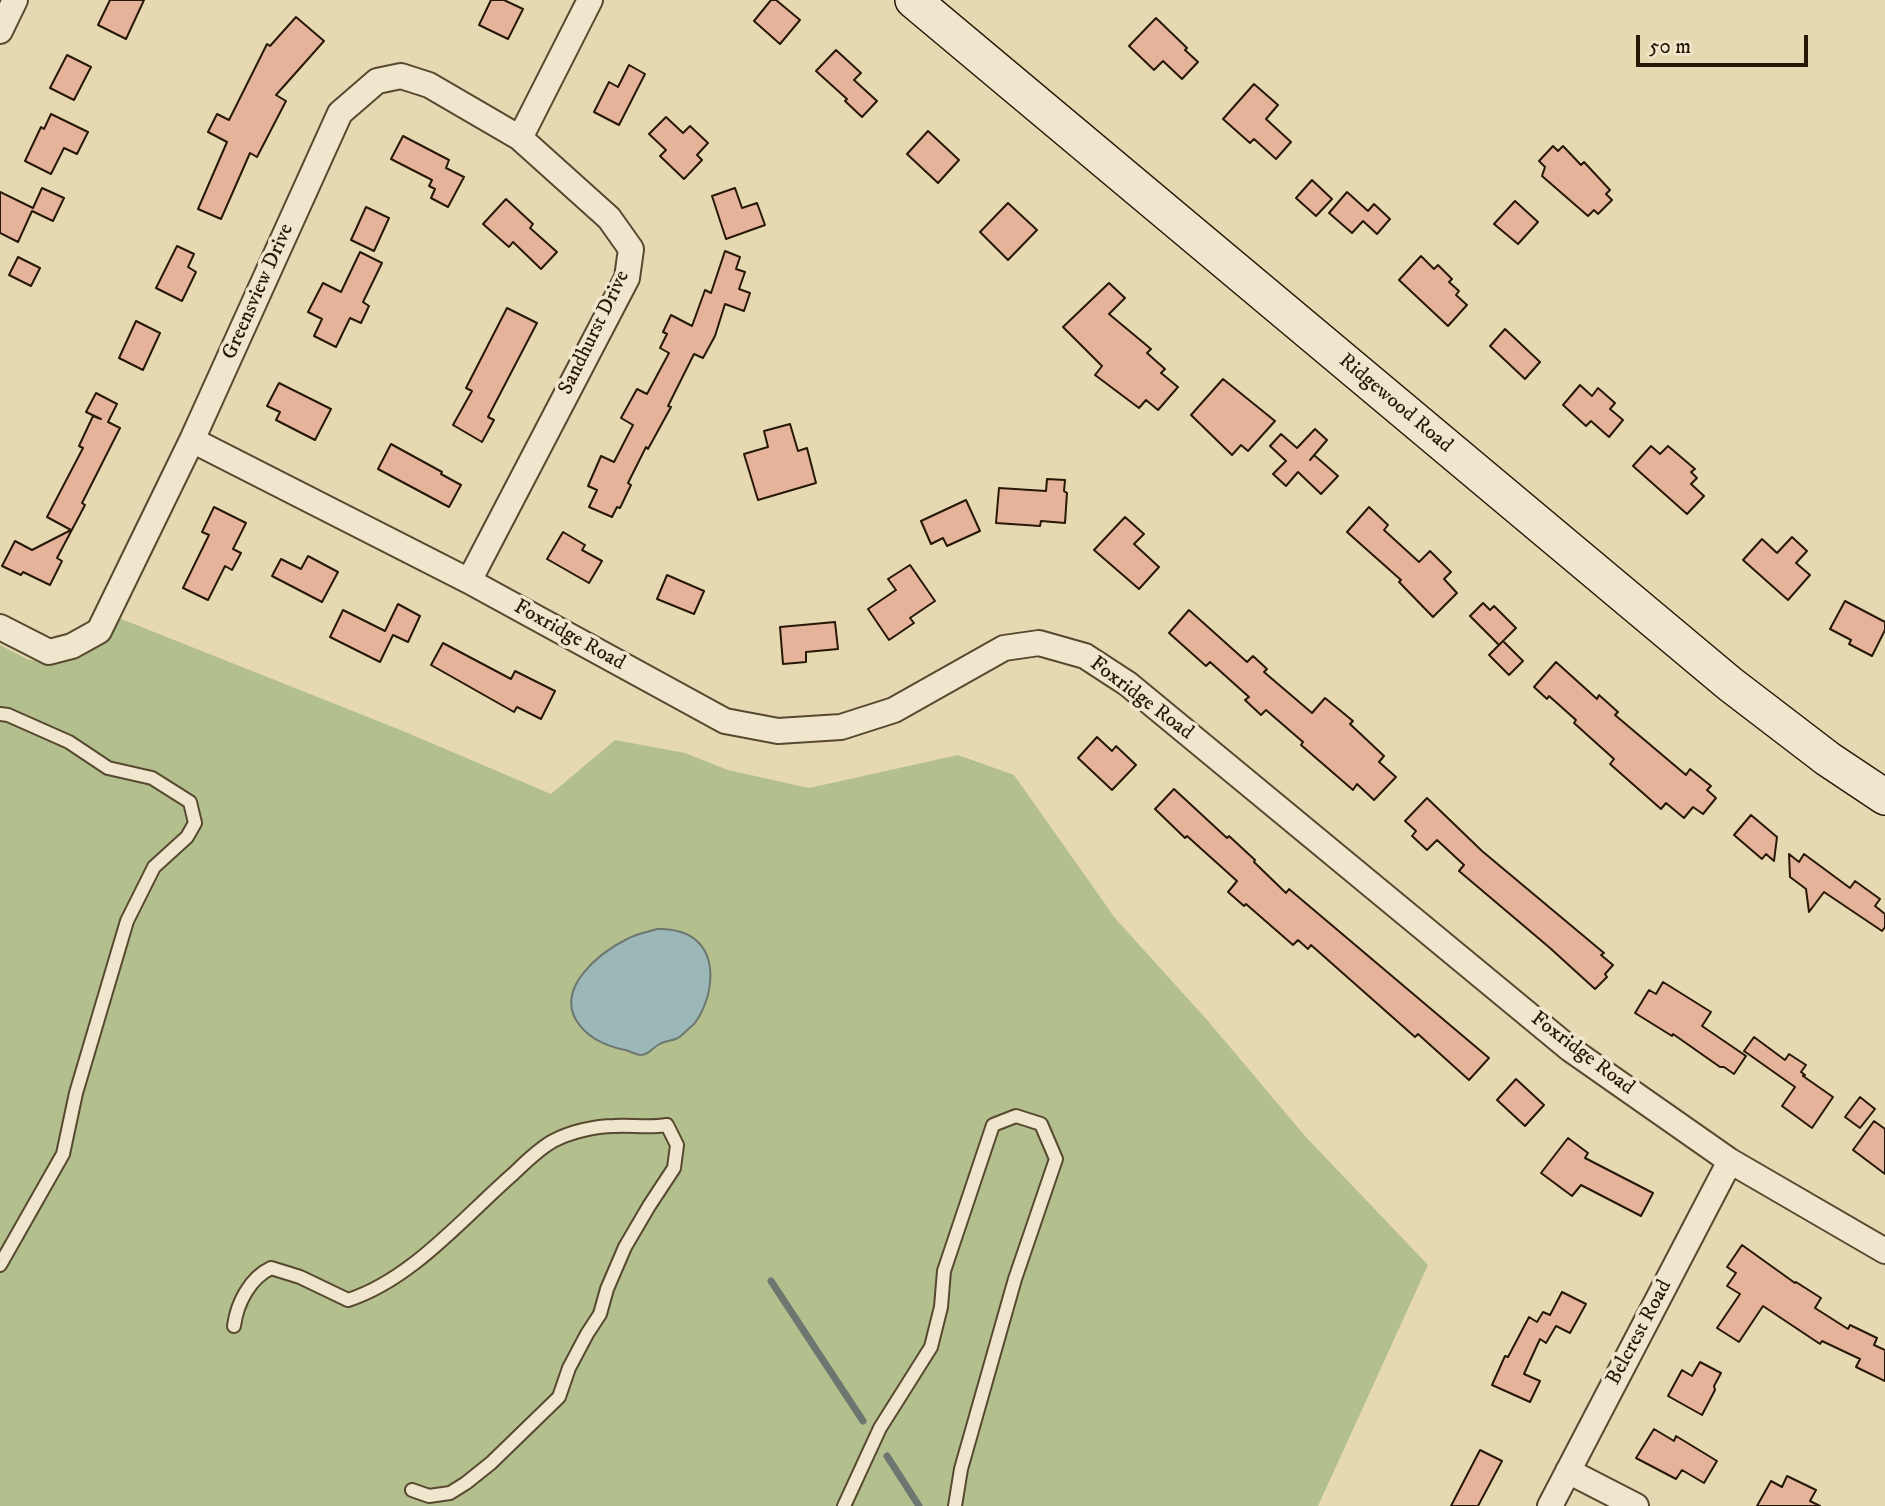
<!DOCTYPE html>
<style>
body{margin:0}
#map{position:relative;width:1885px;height:1506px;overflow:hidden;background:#e6d9b2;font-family:"IM FELL DW Pica",serif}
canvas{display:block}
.scale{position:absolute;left:1636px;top:35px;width:172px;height:32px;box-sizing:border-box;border:4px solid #271805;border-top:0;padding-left:9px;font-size:21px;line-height:24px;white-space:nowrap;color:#271805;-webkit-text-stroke:5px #efe6cd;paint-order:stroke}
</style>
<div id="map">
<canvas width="1885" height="1506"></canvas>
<div class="scale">50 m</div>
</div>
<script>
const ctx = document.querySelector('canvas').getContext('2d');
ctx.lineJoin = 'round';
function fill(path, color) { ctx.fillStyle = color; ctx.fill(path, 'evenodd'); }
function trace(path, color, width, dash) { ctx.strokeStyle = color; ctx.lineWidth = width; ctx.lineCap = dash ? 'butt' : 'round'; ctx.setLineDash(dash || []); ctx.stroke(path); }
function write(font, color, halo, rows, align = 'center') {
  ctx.font = font + ' "IM FELL DW Pica",serif'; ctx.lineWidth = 7; ctx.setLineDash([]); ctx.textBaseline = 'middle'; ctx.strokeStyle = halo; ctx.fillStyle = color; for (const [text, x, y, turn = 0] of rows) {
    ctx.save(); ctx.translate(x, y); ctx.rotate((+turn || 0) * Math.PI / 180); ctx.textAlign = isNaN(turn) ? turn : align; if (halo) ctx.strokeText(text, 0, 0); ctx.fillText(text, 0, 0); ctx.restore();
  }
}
fill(new Path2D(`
 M119,618L403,731L551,794L615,740L685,753L728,770L809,788L958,755L1014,775L1115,918L1208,1021L1305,1136L1428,1265L1318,1506H0V645L27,659L46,664L80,656L100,642Z`), '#b3c08e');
const water = new Path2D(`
 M657,929C700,928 717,955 708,995C705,1005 701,1016 694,1024C689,1028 683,1035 678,1038C672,1041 664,1041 658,1045C651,1049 649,1055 640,1055C634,1054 630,1051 625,1050C605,1046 587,1038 576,1020C557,987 599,953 627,939C636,934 647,932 657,929Z`);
fill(water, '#9bb7b7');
trace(water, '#6d7770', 2);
trace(new Path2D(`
 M771,1281L863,1421
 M887,1456L919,1506`), '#6d7770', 7);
const building = new Path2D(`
 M110,0H144L126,39L98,25Z
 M491,0H504L523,9L508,39L479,25Z
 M771,0H776L800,20L780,44L754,21Z
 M296,17L324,41L276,95L286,101L257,157L250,153L221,219L198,209L227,142L208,132L217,114L229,120L267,44L270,46Z
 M1156,18L1187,48L1185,50L1198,62L1182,79L1163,61L1154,70L1129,46Z
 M836,50L861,73L854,80L877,101L862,117L845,101L847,99L816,71Z
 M67,55L91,67L74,100L50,88Z
 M629,65L645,74L619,125L594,112L609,82L618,87Z
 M1254,84L1278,105L1266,119L1291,142L1276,159L1254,139L1250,143L1223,119Z
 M51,114L88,132L77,154L64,148L51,174L25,161L41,127L44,129Z
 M666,117L683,133L690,126L708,143L697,155L702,160L684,179L660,156L666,150L649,134Z
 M928,131L959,160L938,183L907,154Z
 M403,136L449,160L446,168L464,177L448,207L431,198L435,189L429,186L432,180L391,159Z
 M1553,146L1558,151L1563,146L1581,165L1584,162L1610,190L1606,194L1612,200L1598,214L1594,210L1588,216L1542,176L1545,167L1539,161Z
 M1312,180L1332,199L1316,216L1296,198Z
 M42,188L64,198L53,221L32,211L18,242L0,233V192L33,208Z
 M735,188L742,208L757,203L765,225L726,239L712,196Z
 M1347,192L1368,211L1374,204L1390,219L1377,234L1363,221L1352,233L1329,213Z
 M506,199L533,224L530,228L557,252L541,269L513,242L509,247L483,224Z
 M1515,201L1538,222L1518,244L1494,224Z
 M1008,203L1037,230L1008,260L980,232Z
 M366,207L389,218L374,251L351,240Z
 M177,246L194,254L188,267L196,272L182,301L156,288Z
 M725,251L740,257L736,269L745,272L739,289L750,293L744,311L725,304L715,336L703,358L694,354L668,406L671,407L648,449L646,447L628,483L631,485L620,508L617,507L612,517L589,507L597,490L588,486L601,456L614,462L633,425L621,418L637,389L647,394L669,353L660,348L667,334L663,332L671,315L692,326L705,290L711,293Z
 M360,252L382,263L363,302L369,306L361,323L350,318L336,347L314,336L322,319L308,312L323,283L341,292Z
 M1421,256L1434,269L1438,265L1452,279L1449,282L1459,291L1456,295L1467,305L1448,326L1399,280Z
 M18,257L40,268L31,286L9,275Z
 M1109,283L1125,298L1109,314L1151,349L1147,353L1165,369L1161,373L1178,387L1158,410L1146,400L1139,408L1095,375L1102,366L1063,327Z
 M507,308L537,323L488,417L494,420L482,442L453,425L472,391L466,388Z
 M136,321L160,333L143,370L119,358Z
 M1505,329L1540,362L1525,379L1490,346Z
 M1223,379L1275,421L1248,451L1241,445L1232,455L1191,415Z
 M279,383L331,409L315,440L276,420L280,412L267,406Z
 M1580,385L1592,396L1598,388L1615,403L1610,409L1623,420L1609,437L1591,421L1586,426L1563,405Z
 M96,393L117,404L108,422L120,428L82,503L85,505L57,558L62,561L50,585L23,572L21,575L2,566L15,541L32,550L71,530L47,517L83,448L79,446L93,416L101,419L86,412Z
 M790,424L798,451L807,448L816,483L758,500L744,454L768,447L764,431Z
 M1315,429L1327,440L1310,460L1314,455L1338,476L1321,494L1298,472L1286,486L1273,474L1286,461L1270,446L1281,434L1297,448Z
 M391,444L442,472L441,474L461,485L449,507L378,469Z
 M1651,446L1660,454L1668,446L1695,469L1691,472L1697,478L1691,484L1704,496L1687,514L1633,466Z
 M1047,479L1065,480L1064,491L1067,493L1065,523L1041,521L1040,526L996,523L999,488L1046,491Z
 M966,500L980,531L947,546L943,538L931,544L921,521Z
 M214,507L246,523L233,549L241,553L232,570L225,566L208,600L183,588L209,535L202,532Z
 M1369,507L1388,525L1384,530L1419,562L1430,551L1451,572L1444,579L1457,593L1433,617L1399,582L1401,580L1347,532Z
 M1125,517L1144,534L1134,544L1159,567L1139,589L1094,550Z
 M563,532L585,545L582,550L602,561L589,583L547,559Z
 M1792,537L1807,551L1796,563L1810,575L1788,600L1743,560L1762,539L1777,553Z
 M308,556L338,572L322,602L272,576L281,559L301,569Z
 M910,565L935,601L910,618L914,623L889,640L868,609L896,590L888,579Z
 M667,575L704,591L694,614L657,599Z
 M1845,601L1885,622V630L1872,656L1849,644L1851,640L1830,629Z
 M1483,603L1490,610L1494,606L1516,628L1499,645L1470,616Z
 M398,604L420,616L408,642L393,635L380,662L330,637L343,610L385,631Z
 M1189,610L1247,662L1253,656L1267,669L1264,672L1312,713L1325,698L1353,721L1350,724L1384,756L1379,762L1396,777L1374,800L1357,784L1353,790L1301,745L1303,742L1266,710L1261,715L1245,700L1249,697L1210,662L1206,666L1169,633Z
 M835,622L838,649L806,652V662L783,664L780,627Z
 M1503,641L1523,661L1509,675L1489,655Z
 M443,643L511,679L515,671L555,691L541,719L517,707L514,712L431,665Z
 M1556,662L1597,699L1599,695L1618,712L1615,715L1686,775L1690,769L1711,786L1707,790L1716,798L1703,814L1693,807L1684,818L1666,803L1661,809L1610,764L1614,759L1574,723L1576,720L1549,696L1547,699L1534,687Z
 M1097,737L1112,751L1116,746L1136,765L1112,790L1078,758Z
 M1174,789L1227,838L1229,836L1255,860L1254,862L1286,893L1289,889L1489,1058L1469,1080L1418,1034L1415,1037L1311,945L1308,949L1298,940L1293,945L1246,904L1244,906L1228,892L1237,881L1187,836L1185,838L1155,809Z
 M1427,798L1482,851L1604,953L1601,955L1613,965L1605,974L1607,977L1595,989L1550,948L1459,871L1464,865L1437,840L1427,850L1412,836L1416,831L1405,821Z
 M1751,815L1777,837L1774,861L1766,854L1762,859L1734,835Z
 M1789,854L1799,862L1804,854L1850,888L1855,881L1880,899L1875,906L1885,914V927L1882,931L1824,892L1809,912L1806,889L1790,877Z
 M1663,982L1711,1012L1702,1026L1746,1056L1734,1074L1724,1067H1720L1673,1034L1672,1036L1635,1013L1649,990L1656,994Z
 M1754,1037L1785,1060L1789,1054L1806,1065L1801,1072L1805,1075L1803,1076L1833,1097L1812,1128L1782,1106L1795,1087L1744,1051Z
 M1516,1079L1544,1105L1525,1126L1497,1100Z
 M1860,1097L1875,1109L1860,1128L1845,1117Z
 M1874,1121L1885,1129V1174L1853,1150Z
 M1568,1138L1588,1153L1585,1158L1653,1193L1641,1216L1581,1185L1572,1196L1541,1173Z
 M1742,1245L1795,1283L1796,1282L1821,1298L1815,1308L1848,1329L1850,1325L1877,1338L1874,1345L1885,1350V1381L1856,1367L1860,1359L1822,1341L1820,1344L1763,1306L1739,1342L1717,1328L1740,1294L1727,1286L1736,1273L1727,1267Z
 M1562,1292L1586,1304L1570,1333L1556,1326L1546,1343L1540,1339L1524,1374L1540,1381L1530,1402L1492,1385L1505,1356L1508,1357L1529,1317L1537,1322L1543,1312L1550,1315Z
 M1700,1362L1721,1373L1714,1386L1715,1390L1702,1415L1668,1396L1682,1370L1692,1376Z
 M1654,1429L1674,1441L1676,1436L1717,1461L1704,1483L1682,1470L1676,1479L1636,1458Z
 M1480,1450L1502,1461L1478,1506H1451Z
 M1787,1476L1816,1490L1810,1501L1820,1506H1757L1771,1481L1782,1487Z`);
fill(building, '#e5b39a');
trace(building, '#271805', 2);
const lane = new Path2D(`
 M0,714L8,715L69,742L108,768L152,778L190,802L195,823L187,837L154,867L127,921L76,1093L63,1154L0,1265
 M234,1326C237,1303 250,1278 271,1268L300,1277L348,1300C411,1280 463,1218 512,1175C525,1163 537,1150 553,1141C570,1132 595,1126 614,1126C632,1125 649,1128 667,1125L677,1145L674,1168L649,1206L625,1247L607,1289L600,1314L587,1334L569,1368L559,1397L491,1463L466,1483L450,1493L429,1496L412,1490
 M844,1506L880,1428L931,1347L941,1307L944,1271L993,1125L1016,1116L1041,1124L1056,1159L1015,1279L961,1469L955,1506`);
const street = new Path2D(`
 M0,31L15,0
 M192,440L469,581L725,721L778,731L841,727L894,710L1004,648L1039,643L1085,656L1128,684L1570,1049L1730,1161L1885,1251
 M469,581L627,278L631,249L609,218L520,138L590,0
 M0,627L49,652L72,646L99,631L192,440L340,113L377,81L401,76L429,85L520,138
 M1568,1471L1636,1506
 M1550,1506L1730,1161`);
const secondary = new Path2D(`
 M913,0L1730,684L1828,759L1885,797`);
trace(lane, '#574830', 16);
trace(street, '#574830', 28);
trace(secondary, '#271805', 38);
trace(lane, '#efe6cd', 12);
trace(street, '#efe6cd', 24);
trace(secondary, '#efe6cd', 35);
write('21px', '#271805', '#efe6cd', [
 ["Greensview Drive",259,292,-66],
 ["Sandhurst Drive",595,333,-64],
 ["Ridgewood Road",1395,404,40],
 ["Foxridge Road",569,636,29],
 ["Foxridge Road",1141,699,37],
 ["Foxridge Road",1582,1054,37],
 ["Belcrest Road",1640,1333,-62]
]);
</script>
